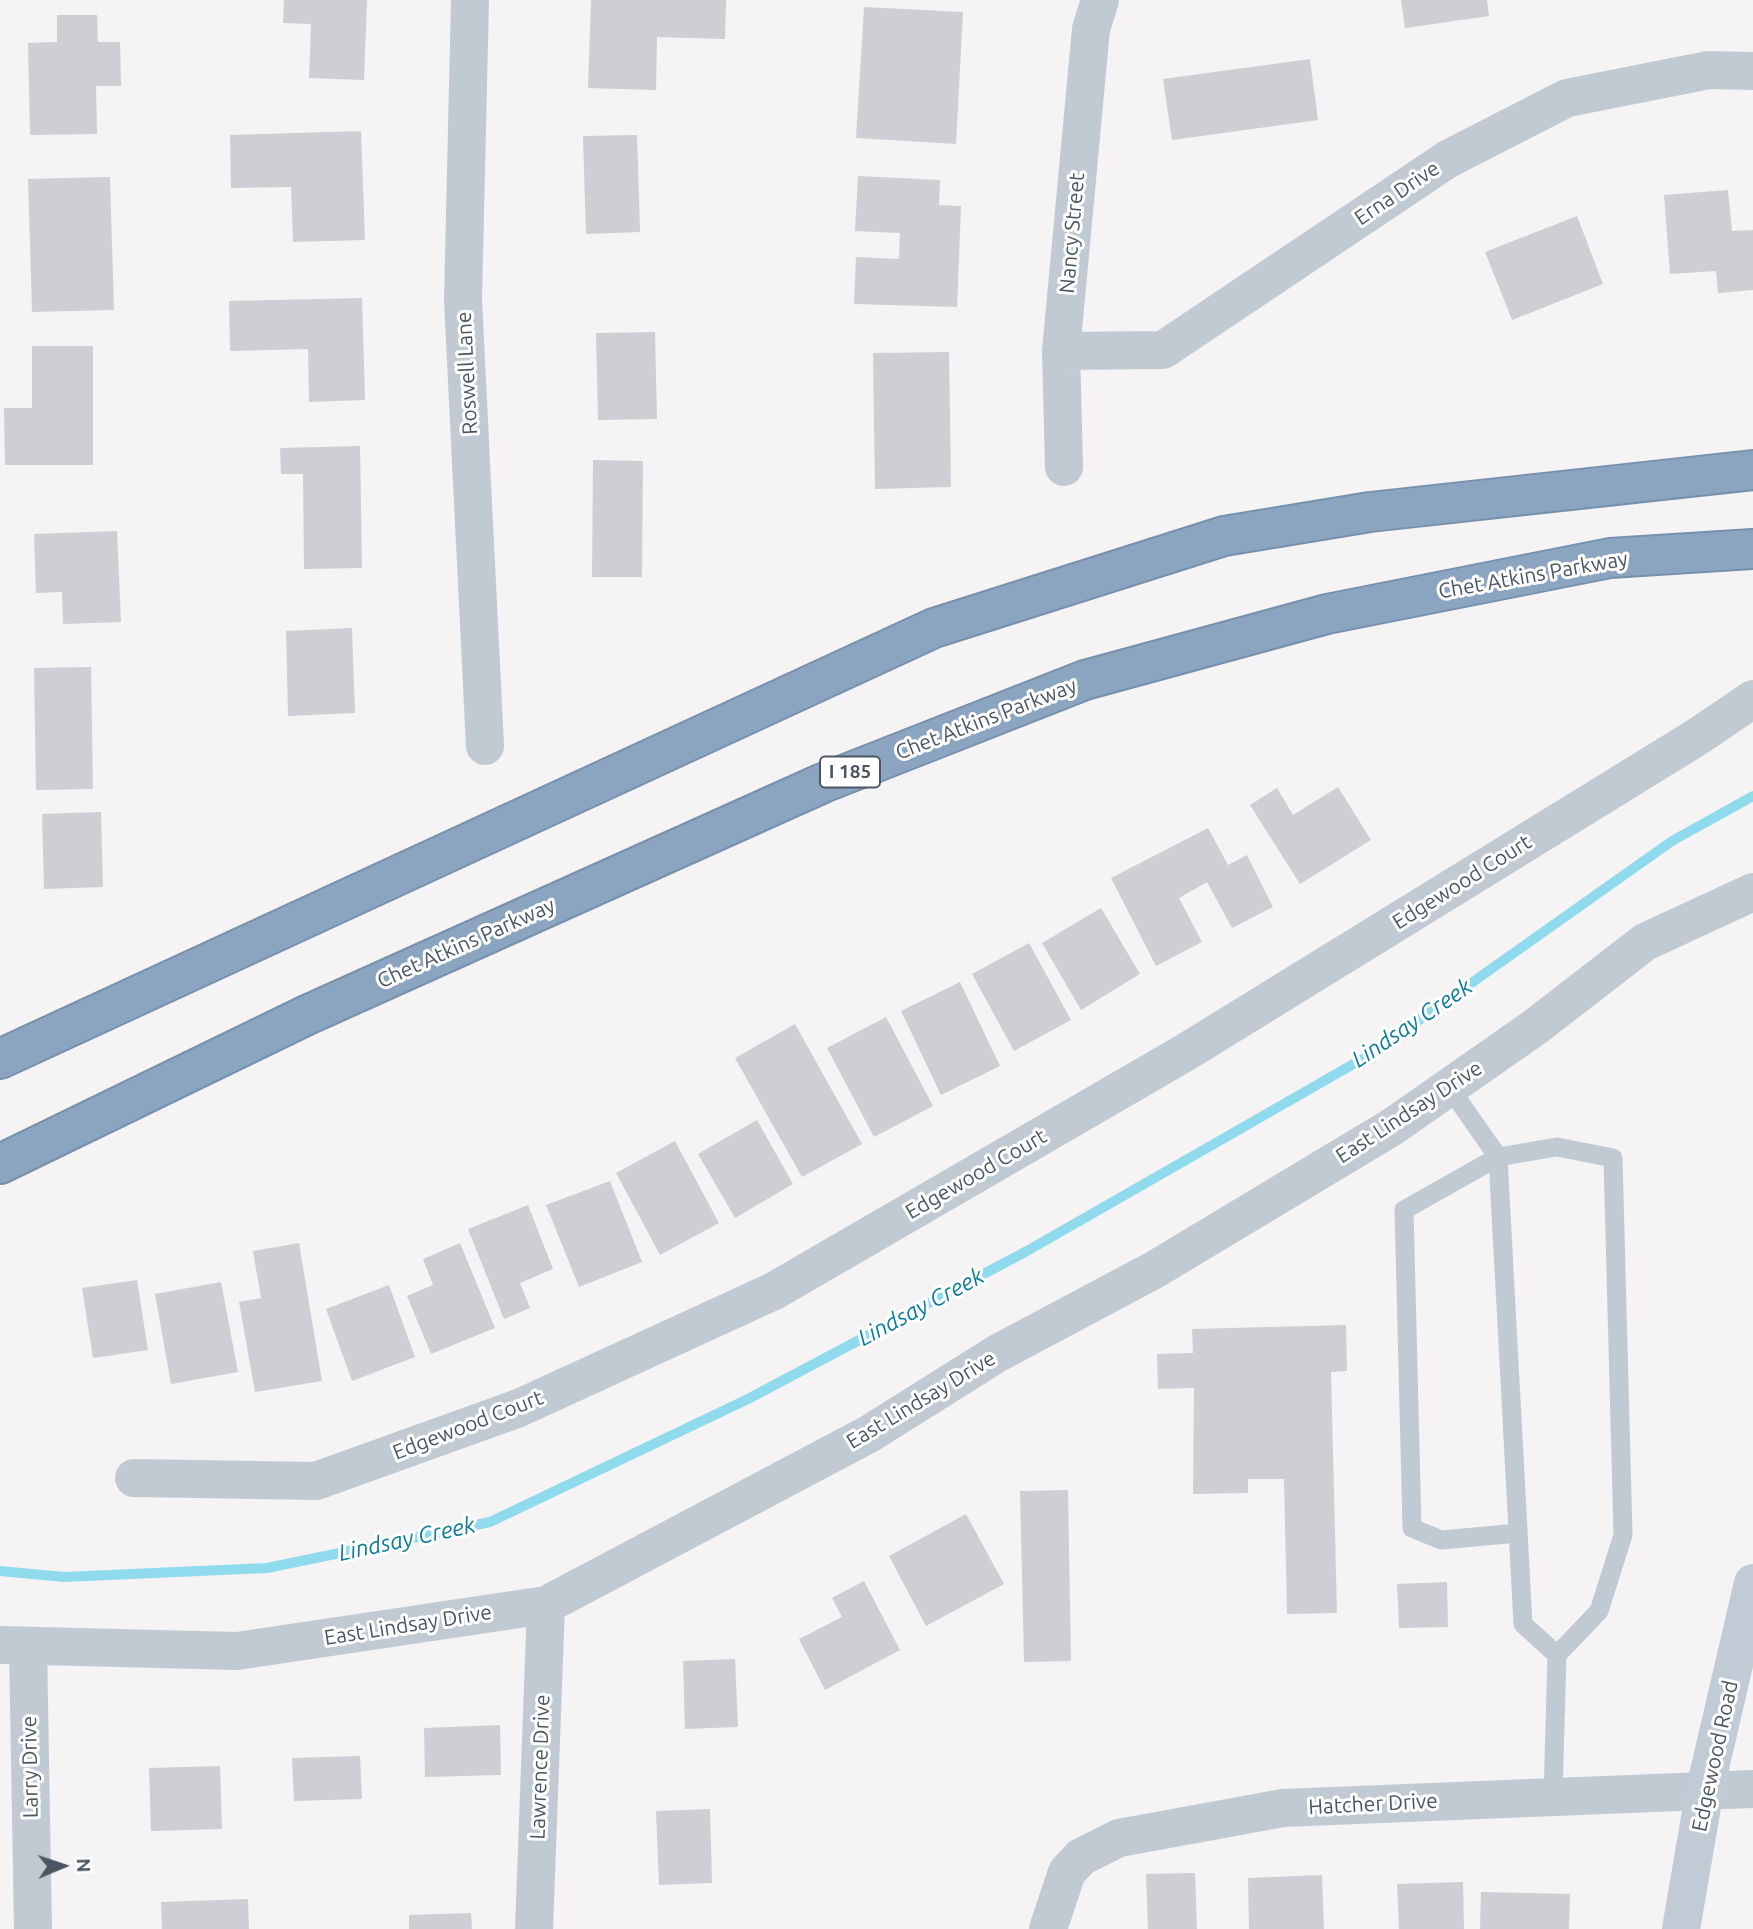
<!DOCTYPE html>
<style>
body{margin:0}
#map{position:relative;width:1753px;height:1929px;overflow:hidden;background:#f5f3f3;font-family:Ubuntu,sans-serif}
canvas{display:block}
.north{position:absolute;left:28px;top:1831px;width:70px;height:70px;-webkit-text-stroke:5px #fff;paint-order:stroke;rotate:88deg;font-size:19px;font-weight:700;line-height:28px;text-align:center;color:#4a5661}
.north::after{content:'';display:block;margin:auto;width:24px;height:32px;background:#4a5661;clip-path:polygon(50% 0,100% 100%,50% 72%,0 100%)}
</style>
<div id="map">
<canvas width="1753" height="1929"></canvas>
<div class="north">N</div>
</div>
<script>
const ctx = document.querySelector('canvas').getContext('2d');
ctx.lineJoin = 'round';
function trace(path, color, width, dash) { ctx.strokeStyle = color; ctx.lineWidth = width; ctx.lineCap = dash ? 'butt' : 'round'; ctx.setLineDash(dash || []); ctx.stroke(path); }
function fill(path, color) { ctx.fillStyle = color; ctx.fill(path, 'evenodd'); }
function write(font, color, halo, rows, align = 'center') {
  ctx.font = font + ' Ubuntu,sans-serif'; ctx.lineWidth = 6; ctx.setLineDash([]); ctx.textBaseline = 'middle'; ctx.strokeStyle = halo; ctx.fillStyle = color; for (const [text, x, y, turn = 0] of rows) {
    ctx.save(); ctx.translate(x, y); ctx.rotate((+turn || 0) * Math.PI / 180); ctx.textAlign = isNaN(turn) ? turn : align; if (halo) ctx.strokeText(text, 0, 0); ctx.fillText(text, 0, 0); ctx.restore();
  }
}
trace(new Path2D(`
 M0,1571L64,1577L267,1568L490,1522L748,1399L1027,1251L1371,1054L1672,841L1753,796`), '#90daee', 10);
fill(new Path2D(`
 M284,0H367L364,80L309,78L311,24L283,23Z
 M591,0H726L725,39L657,37L656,90L588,88Z
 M1401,0H1487L1489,16L1405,28Z
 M864,7L963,12L956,144L856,138Z
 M57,15H97L98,42H120L121,86H96L97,134L30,135L28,43L57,42Z
 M1310,59L1318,120L1172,140L1163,79Z
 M361,131L365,240L293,242L291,187L231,188L230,135Z
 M637,135L640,232L586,234L583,136Z
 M858,176L940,180L939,205L961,206L957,307L854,304L856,257L899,259L900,233L855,231Z
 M110,177L114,310L32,312L28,179Z
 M1728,190L1732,231L1753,230V290L1718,293L1716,271L1670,274L1664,195Z
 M1577,216L1603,284L1512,320L1485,252Z
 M362,298L365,400L309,402L308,349L230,351L229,301Z
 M655,332L657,419L598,420L596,333Z
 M32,346H93V465H5L4,408H32Z
 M949,352L951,487L875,489L873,353Z
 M360,446L362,568L304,569L303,474H281L280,448Z
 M593,460L643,461L642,577H592Z
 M117,531L121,622L63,624L62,592L36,593L34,534Z
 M352,628L355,713L288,716L286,631Z
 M91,667L93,789L36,790L34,668Z
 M1338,787L1371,840L1300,884L1250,805L1277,788L1293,815Z
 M101,812L103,887L44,889L42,814Z
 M1208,828L1228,865L1247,855L1273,907L1232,928L1207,882L1179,898L1202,942L1156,966L1111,878Z
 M1101,908L1140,974L1081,1010L1042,943Z
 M1029,943L1071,1020L1014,1051L972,974Z
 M960,982L1000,1066L941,1095L901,1011Z
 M886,1017L933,1106L874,1137L827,1048Z
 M795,1024L862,1144L802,1177L735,1058Z
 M757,1120L793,1184L735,1218L698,1154Z
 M675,1141L719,1223L660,1255L616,1173Z
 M610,1181L642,1262L579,1287L546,1205Z
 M528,1205L553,1269L520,1283L530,1308L504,1319L468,1229Z
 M299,1243L322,1381L255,1392L239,1302L261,1298L253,1251Z
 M460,1243L495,1328L431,1354L407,1296L433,1285L423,1259Z
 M137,1280L148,1350L93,1358L82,1288Z
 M221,1282L238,1372L171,1384L155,1294Z
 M389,1285L415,1357L352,1381L326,1309Z
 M1346,1325L1347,1371L1331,1372L1337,1613L1287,1614L1284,1479H1248V1493L1193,1494L1194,1388L1158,1389L1157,1354L1193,1353L1192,1329Z
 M1068,1490L1071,1661L1024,1662L1020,1491Z
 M966,1514L1004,1584L926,1626L889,1556Z
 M864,1581L900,1650L825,1690L799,1639L842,1617L832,1598Z
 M1447,1582L1448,1627L1399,1628L1397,1584Z
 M735,1659L738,1727L685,1729L683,1661Z
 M500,1725L501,1775L425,1777L424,1728Z
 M360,1756L362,1799L294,1801L292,1758Z
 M220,1766L222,1829L151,1831L149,1768Z
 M710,1809L712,1883L659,1885L656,1811Z
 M1195,1873L1197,1929H1148L1146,1874Z
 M1322,1875L1324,1929H1249L1248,1878Z
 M1463,1882L1464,1929H1399L1397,1884Z
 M1481,1892L1570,1894L1569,1929H1480Z
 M248,1899L249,1929H162L161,1902Z
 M471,1913L472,1929H409V1915Z`), '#cdcfd5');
const highway = new Path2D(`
 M0,1059L934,628L1224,536L1370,512L1753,470
 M0,1164L307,1015L823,783L1085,680L1327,614L1610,558L1753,549`);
trace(highway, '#7690ad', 42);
trace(new Path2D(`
 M1449,1087L1498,1157L1404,1210L1412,1528L1441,1540L1518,1533
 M1553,1796L1557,1655L1599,1611L1623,1535L1613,1158L1557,1147L1498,1157L1523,1624L1557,1655`), '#c1cad2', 19);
trace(new Path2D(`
 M470,0L463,300L485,746
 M1061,351L1163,350L1448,159L1567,98L1709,70L1753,71
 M1064,467L1061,351L1091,29L1100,0
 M134,1478L316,1481L519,1408L774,1291L1186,1052L1697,737L1753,699
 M0,1645L237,1651L546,1605L869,1434L998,1353L1154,1270L1392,1127L1535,1027L1645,942L1753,892
 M28,1646L33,1929
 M534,1929L546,1605
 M1048,1929L1067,1872L1081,1857L1119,1838L1283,1808L1753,1789`), '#c1cad2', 38);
trace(new Path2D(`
 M1681,1929L1705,1789L1753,1583`), '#c1cbd6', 38);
trace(highway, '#8ba5c1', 38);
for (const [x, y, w] of [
 [850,772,60]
]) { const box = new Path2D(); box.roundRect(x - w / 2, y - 15.5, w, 31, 5); ctx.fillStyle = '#fff'; ctx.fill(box); trace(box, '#4a5661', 2); }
write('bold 19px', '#4a5661', null, [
 ["I 185",850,772]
]);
write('21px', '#4a5661', '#fff', [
 ["Erna Drive",1397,193,-34],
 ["Nancy Street",1072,233,-85],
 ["Roswell Lane",467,373,-93],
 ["Chet Atkins Parkway",1533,575,-10],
 ["Chet Atkins Parkway",986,719,-21],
 ["Edgewood Court",1462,882,-32],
 ["Chet Atkins Parkway",466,943,-24],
 ["East Lindsay Drive",1409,1112,-33],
 ["Edgewood Court",976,1174,-30],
 ["East Lindsay Drive",921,1400,-31],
 ["Edgewood Court",468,1425,-21],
 ["East Lindsay Drive",408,1625,-9],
 ["Edgewood Road",1715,1756,-78],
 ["Larry Drive",30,1767,-91],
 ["Lawrence Drive",540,1767,-88],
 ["Hatcher Drive",1373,1804,-3]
]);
write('italic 23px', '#0c7c9b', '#fff', [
 ["Lindsay Creek",1412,1023,-34],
 ["Lindsay Creek",921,1307,-28],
 ["Lindsay Creek",407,1539,-12]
]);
</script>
